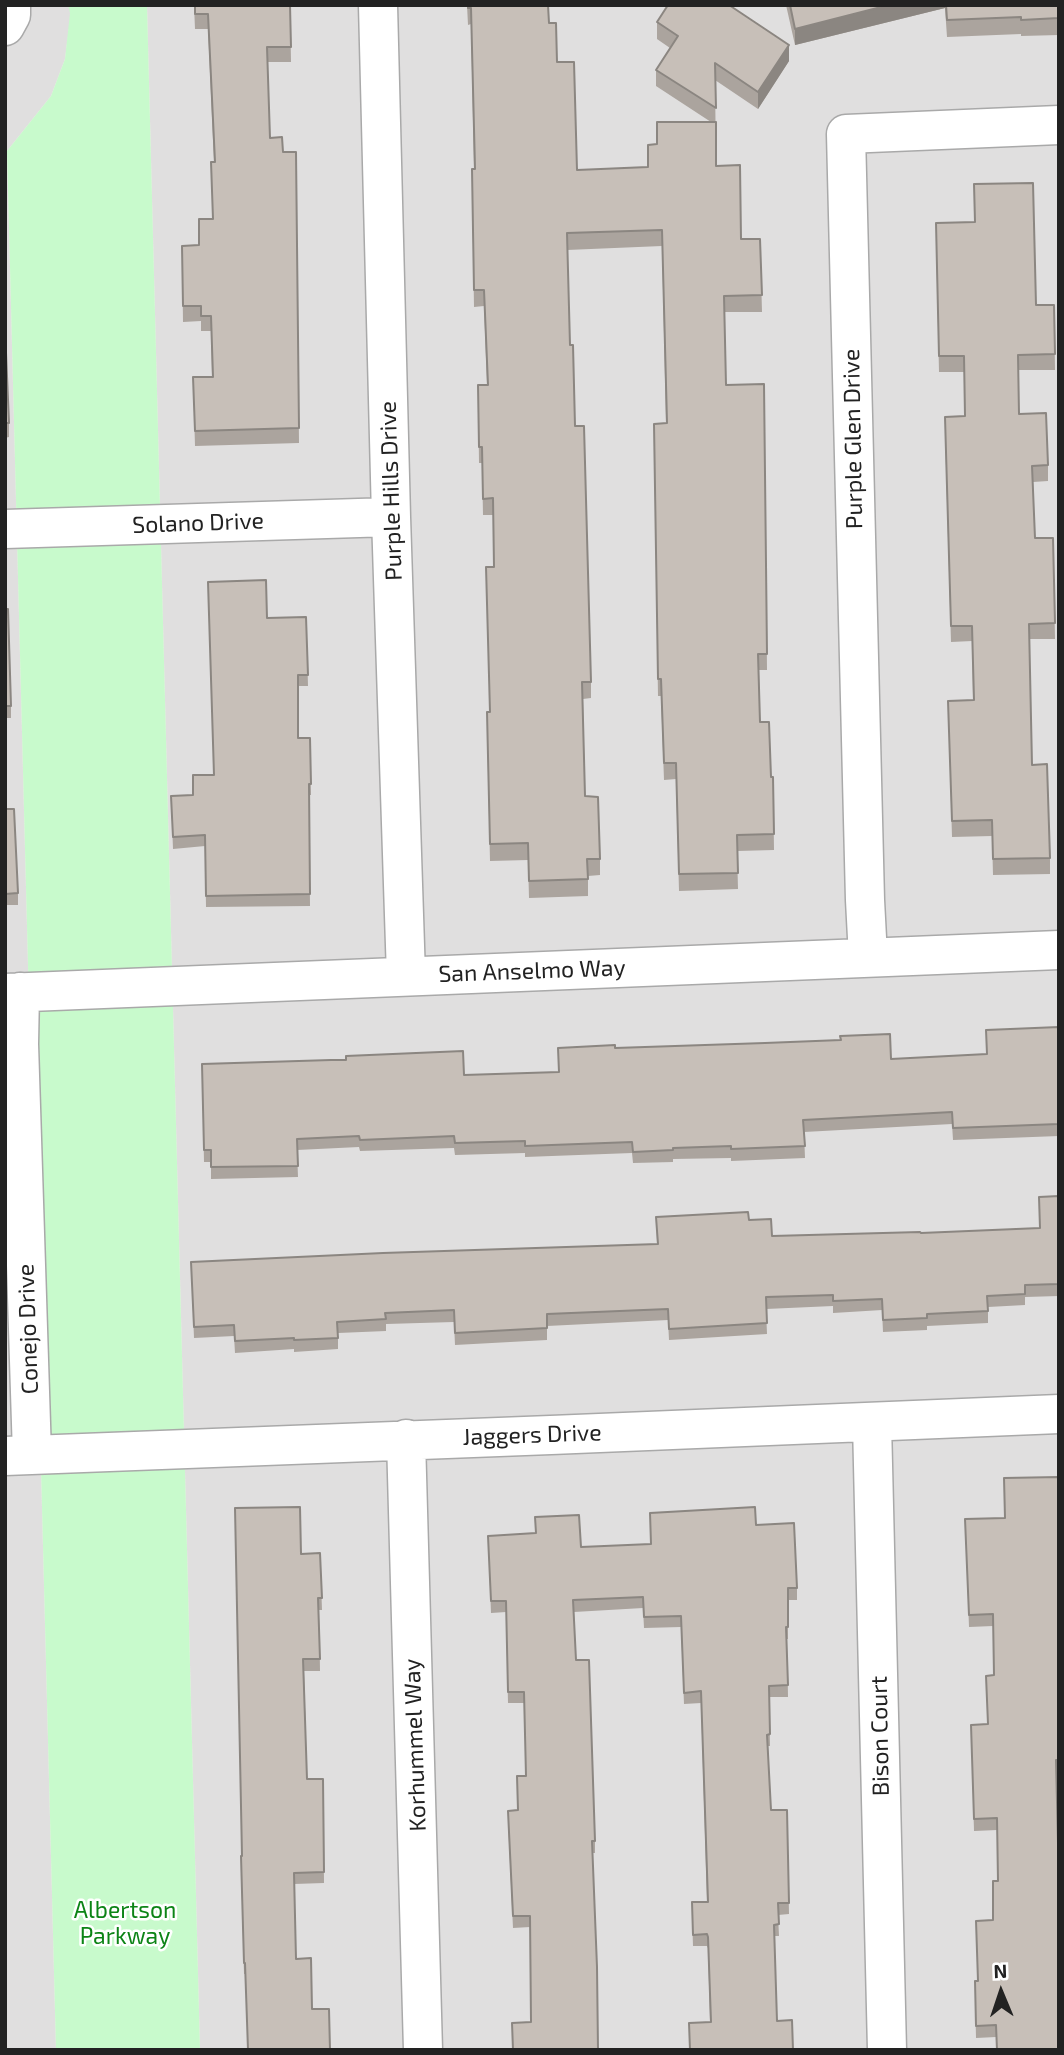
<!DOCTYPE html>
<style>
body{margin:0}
#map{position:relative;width:1064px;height:2055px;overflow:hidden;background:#f2efe9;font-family:"Exo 2",sans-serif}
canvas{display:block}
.frame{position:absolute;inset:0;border:7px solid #222;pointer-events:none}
.north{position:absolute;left:966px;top:1957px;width:70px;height:70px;-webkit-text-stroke:5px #fff;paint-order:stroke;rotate:358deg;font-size:19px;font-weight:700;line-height:28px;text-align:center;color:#222}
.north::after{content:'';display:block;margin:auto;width:24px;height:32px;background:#222;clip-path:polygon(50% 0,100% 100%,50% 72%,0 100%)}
</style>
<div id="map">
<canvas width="1064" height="2055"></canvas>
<div class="frame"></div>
<div class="north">N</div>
</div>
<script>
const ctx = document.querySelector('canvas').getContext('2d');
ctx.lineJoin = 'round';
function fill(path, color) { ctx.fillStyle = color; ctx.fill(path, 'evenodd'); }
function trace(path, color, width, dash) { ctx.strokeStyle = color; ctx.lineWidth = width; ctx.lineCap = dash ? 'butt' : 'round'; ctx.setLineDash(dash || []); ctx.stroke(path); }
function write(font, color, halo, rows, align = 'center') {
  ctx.font = font + ' "Exo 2",sans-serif'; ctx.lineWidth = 5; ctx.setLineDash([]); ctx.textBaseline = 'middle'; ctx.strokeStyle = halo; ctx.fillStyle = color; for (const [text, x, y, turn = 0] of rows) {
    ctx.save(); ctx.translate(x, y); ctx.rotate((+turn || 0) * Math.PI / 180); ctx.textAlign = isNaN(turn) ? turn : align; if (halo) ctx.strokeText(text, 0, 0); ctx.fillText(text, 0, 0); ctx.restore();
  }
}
fill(new Path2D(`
 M5,5H68L71,13L65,59L51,96L7,151L56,2050H5Z
 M147,5H1059V2050H200Z`), '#e0dfdf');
fill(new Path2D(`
 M68,5H147L200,2050H56L7,151L51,96L65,59L70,13Z`), '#c8facc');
const street = new Path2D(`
 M378,5L391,517L406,976
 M5,26L11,15V5
 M5,529L391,517
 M868,957L865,900L846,134L1059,125
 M20,992L19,1044L32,1455
 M5,993L1059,950
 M872,1423L887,2050
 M406,1439L423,2050
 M5,1456C356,1441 708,1431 1059,1414`);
trace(street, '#a9a9a9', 41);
trace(street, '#fff', 38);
fill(new Path2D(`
 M194,5H290L291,62H267L270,138L283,152H296L299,443L195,446L193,377H212L211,331H201V321L183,322L182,246L199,245L213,219L211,162H214L208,29H195Z
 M467,5H548L549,23L557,62L577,170L648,167L657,144L711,122L656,86V70L670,48L657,39V22L789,61L758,109L715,80L716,166L741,239H760L762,312H724L726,385L764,384L767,670H759L760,722L771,777H773L774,850L737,851L738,889L679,891L676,779L664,780L661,696H658L654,440L666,423L662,246L567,250L570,345L591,682V698L583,699L585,796L600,859V875L588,876V896L529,898L528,860L490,861L487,729L489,712L494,567L493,515H483L482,463H479L478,385H487L484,306L474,307L472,185L474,169L471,24L468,25Z
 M786,5H1059V35L1021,36V34L947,37L945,8L795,45Z
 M936,239L1036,305H1054L1055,370H1018L1019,414L1048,465V481L1033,482L1035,538H1053L1055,639H1029L1032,765L1050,858V874L993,875L992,836L952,837L948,701L973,700L972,641L951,642L945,433L965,416L964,372H939Z
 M5,329L9,423V437L5,438Z
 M5,609L11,706V718H5Z
 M306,617L308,686H298V738H310L311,795H309L310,906L206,907L205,846L173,849L171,796L193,795L214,775L267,618Z
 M5,809L18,893V905H5Z
 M1059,1027V1136L953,1140L952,1124L804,1132L805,1158L731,1161V1158L673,1159V1162L633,1163L632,1153L525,1157V1153L455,1155L454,1148L360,1151L359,1147L297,1150L298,1177L211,1179V1162H204L202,1064L464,1075L558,1072V1048H615L891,1059L987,1054L986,1030Z
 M1059,1196V1296L1025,1297V1305L988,1307V1323L927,1326V1330L883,1332L882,1310L833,1313V1306L766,1309L767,1334L669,1340L668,1320L547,1326V1340L455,1345L454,1322L386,1324V1331L338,1333V1349L294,1352V1349L235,1353L234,1336L194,1338L191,1262L657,1244L656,1217L749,1220L772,1236L921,1233L1039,1228Z
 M1059,1477V1772H1056L996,2037L976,2038L975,1993L993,1920L998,1881L997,1830L974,1831L971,1725L987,1724L993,1675V1626L969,1627L965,1519L1005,1518Z
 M650,1513L756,1525L797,1588V1600H788V1639H787L788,1697H769L770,1746H768L771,1810H787L789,1914L778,1915L779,1936H774L710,2022L708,1948L707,1946H693L692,1914L707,1902L701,1703L684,1704L681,1627L644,1628L643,1608L574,1612L576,1660L595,1841V1853H593L531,2022L530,1927L513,1928L508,1822L518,1810L526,1776L524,1703H508L506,1612L491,1613L488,1536L536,1533L535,1517L581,1547L651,1544Z
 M320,1553L322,1610H319L320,1671H304L307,1779H323L324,1883L294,1884L296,1959L312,2009L330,2050L245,1974H244L241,1867L301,1554Z`), '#aba49e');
fill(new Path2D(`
 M889,5H945V8L795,45V29Z
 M789,45V61L758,109V92Z`), '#8b8681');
const building = new Path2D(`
 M195,5H290L291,47H267L270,138L282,137L283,152H296L299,428L195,431L193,377H213L211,316H201V306H183L182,246L199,245V219H213L211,162H215L208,14H195Z
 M468,5H548L549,23H556L557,62H574L577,170L648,167V145L657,144V122H716V166L740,165L741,239H760L762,295L724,296L726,385L764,384L767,654H758L760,722H769L771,777H773L774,834L737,835L738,873L679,874L676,763H664L661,679H658L654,424L667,423L662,230L567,233L570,345H573L575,426H584L591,682H582L585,796L598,797L600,859H587L588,879L529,881L528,843L490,844L487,712H490L486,567H494L493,498L483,499L482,447H479L478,385H488L484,290H474L472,169H475L471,8H468Z
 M668,5H729L789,45L758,92L715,63L716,108L656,70L678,36L657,22Z
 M790,5H889L795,29Z
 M946,5H1059V18L1021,20V17L947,20Z
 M1033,183L1036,305H1054L1055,354L1018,355L1019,414L1046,413L1048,465L1032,466L1035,538H1053L1055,623L1029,624L1032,765L1047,764L1050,858L993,859L992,820L952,821L948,701L974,700L972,626H951L945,417L965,416L964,356H939L936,223L975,222L974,184Z
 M5,329L9,423H5Z
 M266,580L267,618L306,617L308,675H298V738H310L311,784H309L310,894L206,896L205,835L173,837L171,796L193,795V775H214L208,582Z
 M5,609H8L11,706H5Z
 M5,809H14L18,893L5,894Z
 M1059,1027V1124L953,1128L952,1112L803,1120L805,1146L731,1149V1146L673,1148V1150L633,1152L632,1142L525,1146V1141L455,1143L454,1136L360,1140L359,1136L297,1139L298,1166L211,1167V1150H204L202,1064L331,1060H346V1056L463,1051L464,1075L559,1072L558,1048L615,1045V1048L765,1043L841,1040L840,1036L890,1034L891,1059L987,1054L986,1030Z
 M1059,1196V1284L1025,1285V1294L987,1296L988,1311L927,1314V1318L883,1320L882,1299L833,1301V1295L766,1297L767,1323L669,1329L668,1309L547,1314V1328L455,1333L454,1310L385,1313L386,1319L337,1322L338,1338L294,1340V1338L235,1341L234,1325L194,1327L191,1262L383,1253L658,1244L656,1217L748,1212L749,1220L771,1219L772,1236L920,1232L921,1233L1040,1228L1039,1197Z
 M1059,1477V1760H1056L1059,1885V2050H997L996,2025L976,2026L975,1981H978L976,1921L993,1920V1881H998L997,1818L974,1819L971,1725L988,1724L986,1676L994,1675L993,1614L969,1615L965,1519L1005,1518L1004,1478Z
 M300,1507L301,1554L320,1553L322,1598H318L320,1659H303L307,1779H323L324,1872L294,1873L296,1959L311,1958L312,2009H329L330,2050H248L245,1963H244L241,1856H242L235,1508Z
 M755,1507L756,1525L794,1523L797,1588H788V1627H786L788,1685L769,1686L770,1734L767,1735L771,1810H787L789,1903H778L779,1924L774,1925L777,2021L792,2020L793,2050H690L689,2023L711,2022L708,1937L707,1934L693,1935L692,1902H708L701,1691L684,1693L681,1616L644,1617L643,1597L573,1600L576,1660H589L595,1841H592L597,1967L598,2050H513L512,2023L531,2022L530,1916H513L508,1811L518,1810L517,1776H526L524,1692H508L506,1601H491L488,1536L536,1533L535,1517L579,1515L581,1547L651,1544L650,1513Z`);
fill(building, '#c7bfb8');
trace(building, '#8b8681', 2);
write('23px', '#222', '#fff', [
 ["Purple Glen Drive",853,439,-91],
 ["Purple Hills Drive",391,491,-92],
 ["Solano Drive",198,523,-2],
 ["San Anselmo Way",532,971,-2],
 ["Conejo Drive",28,1329,-92],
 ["Jaggers Drive",532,1435,-2],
 ["Bison Court",880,1736,-91],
 ["Korhummel Way",415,1745,-92]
]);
write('23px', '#0c8416', '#fff', [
 ["Albertson",125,1910],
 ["Parkway",125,1936]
]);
</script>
